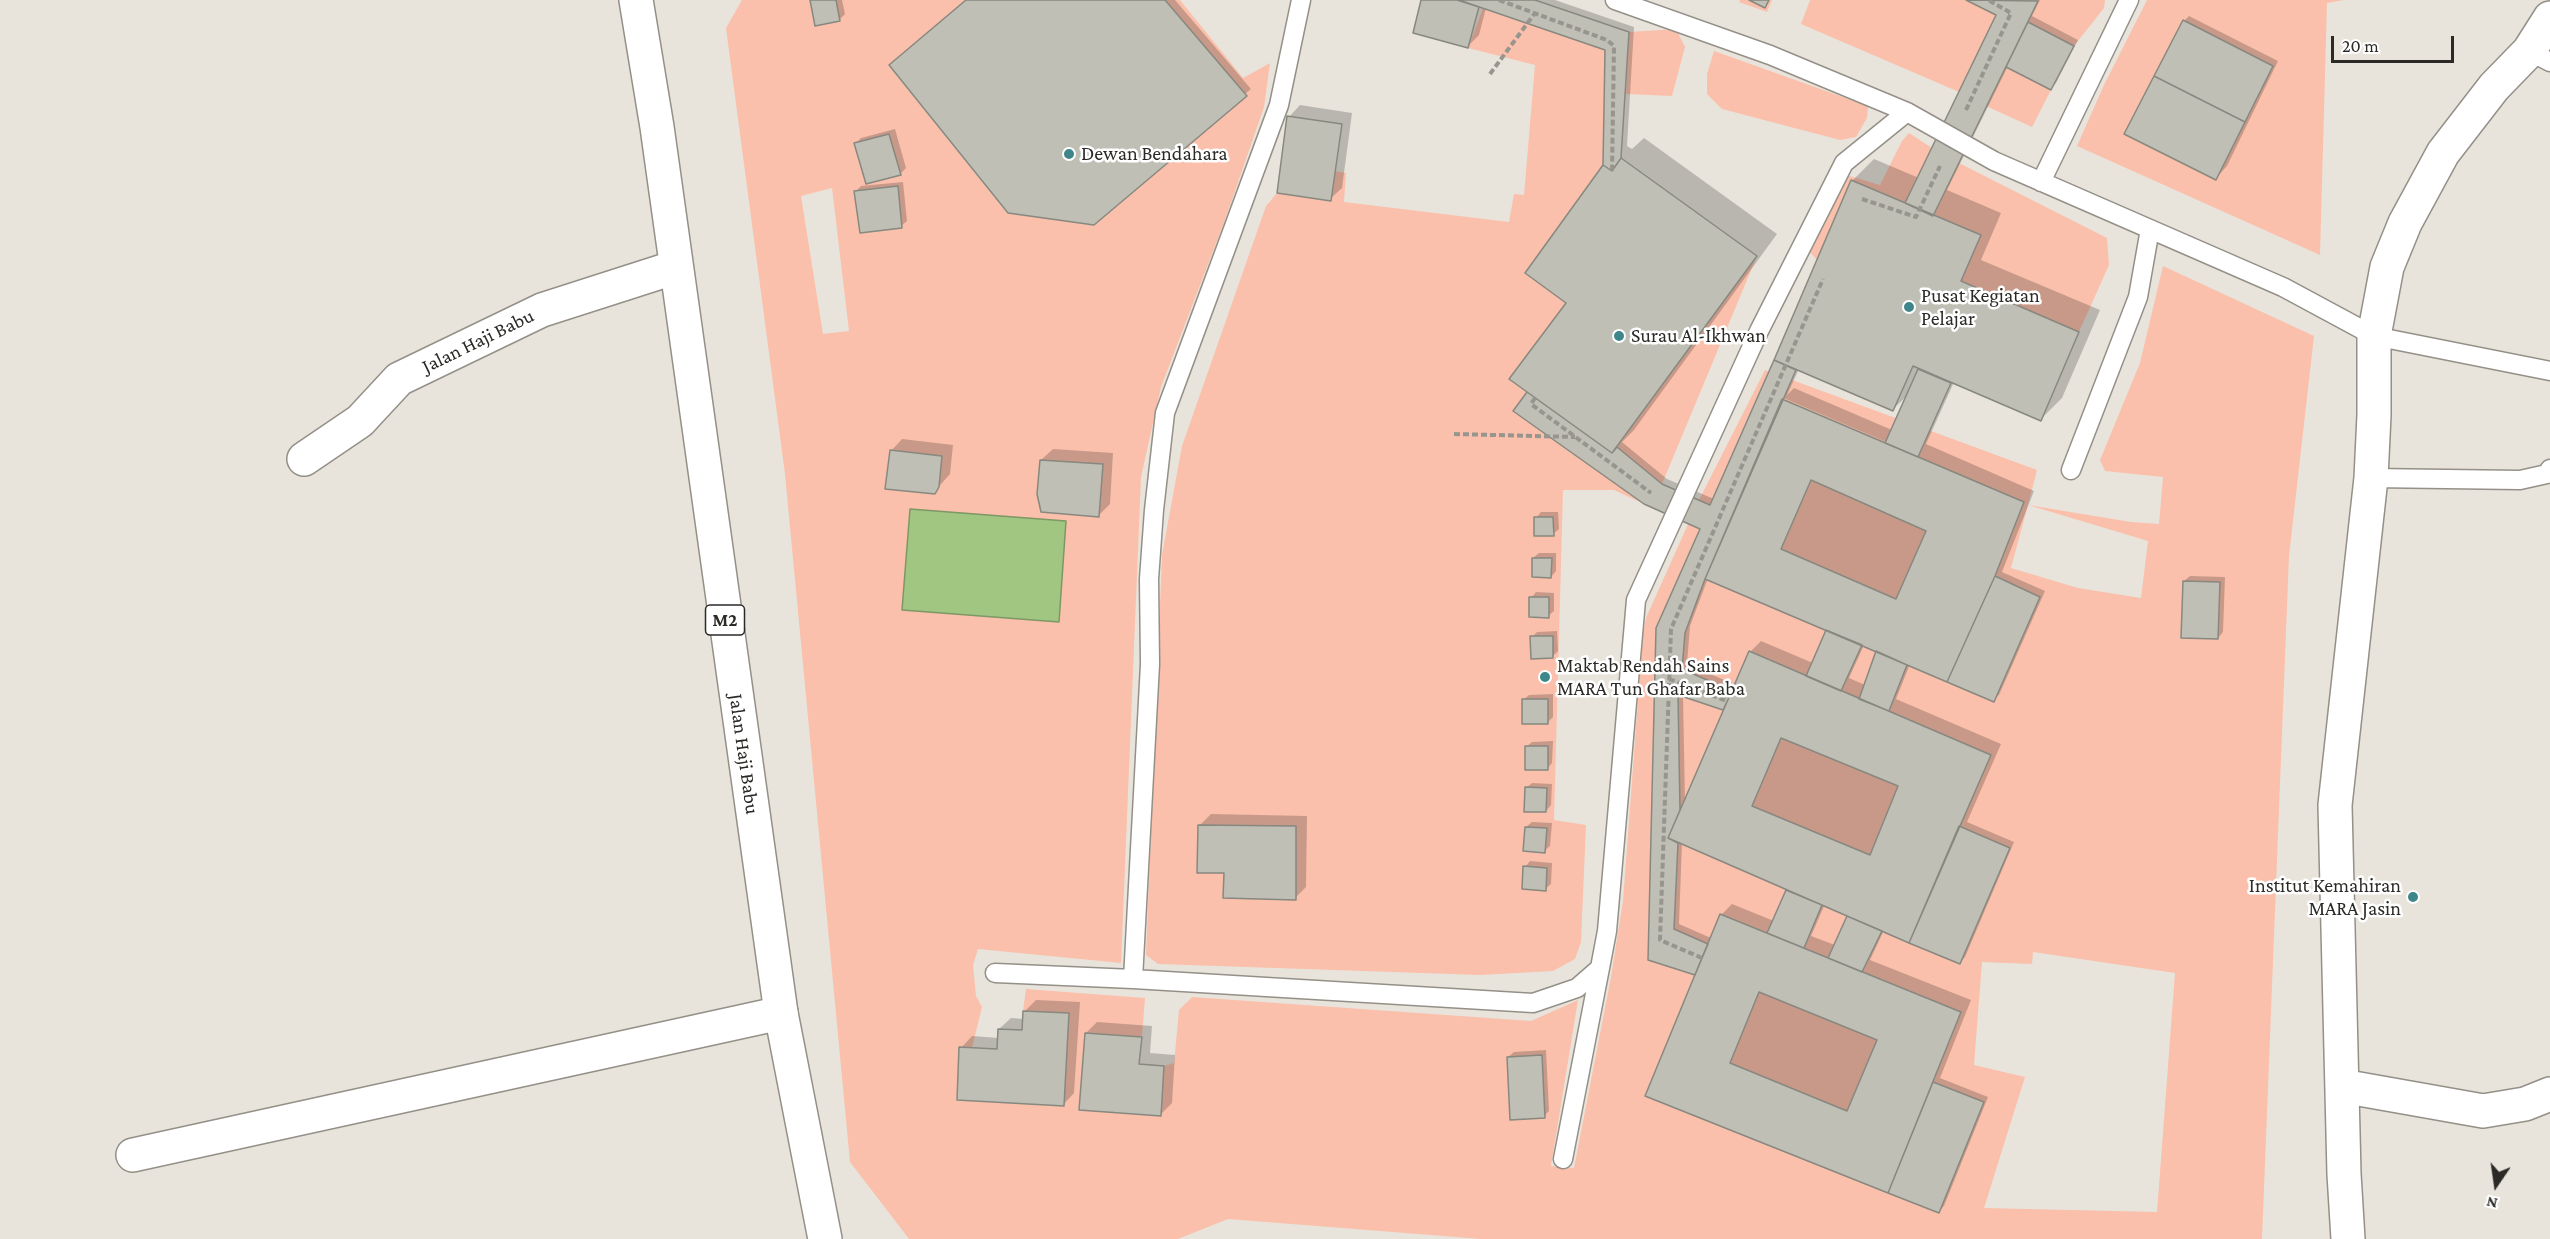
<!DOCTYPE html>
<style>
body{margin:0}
#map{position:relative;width:2550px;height:1239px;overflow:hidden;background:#e8e4dc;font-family:"Crimson Pro",serif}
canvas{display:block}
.north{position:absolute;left:2466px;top:1155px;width:60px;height:60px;-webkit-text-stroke:4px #fff;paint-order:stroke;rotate:193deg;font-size:16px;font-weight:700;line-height:24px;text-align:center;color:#2b2a27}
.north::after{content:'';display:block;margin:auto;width:21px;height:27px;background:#2b2a27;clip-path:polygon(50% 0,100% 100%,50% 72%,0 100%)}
.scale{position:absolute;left:2331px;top:36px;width:123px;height:27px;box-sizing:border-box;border:3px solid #2b2a27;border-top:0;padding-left:8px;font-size:18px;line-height:21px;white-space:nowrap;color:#2b2a27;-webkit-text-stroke:4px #fff;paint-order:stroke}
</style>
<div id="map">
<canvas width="2550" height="1239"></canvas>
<div class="north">N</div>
<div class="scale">20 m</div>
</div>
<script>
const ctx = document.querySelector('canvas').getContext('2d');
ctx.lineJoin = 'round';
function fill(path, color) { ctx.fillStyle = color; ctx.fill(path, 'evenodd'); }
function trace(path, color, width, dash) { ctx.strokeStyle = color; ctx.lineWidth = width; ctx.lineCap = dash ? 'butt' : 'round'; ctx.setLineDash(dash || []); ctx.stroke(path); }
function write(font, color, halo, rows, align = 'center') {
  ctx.font = font + ' "Crimson Pro",serif'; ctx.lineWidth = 5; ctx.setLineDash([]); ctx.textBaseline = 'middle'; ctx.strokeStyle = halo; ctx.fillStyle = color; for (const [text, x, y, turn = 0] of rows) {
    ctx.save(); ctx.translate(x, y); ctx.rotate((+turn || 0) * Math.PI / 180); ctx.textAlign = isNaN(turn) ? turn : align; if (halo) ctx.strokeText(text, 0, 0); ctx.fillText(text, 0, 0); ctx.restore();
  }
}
fill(new Path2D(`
 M742,0H966L889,66L1007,213L1094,225L1247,96L1165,0H1180L1243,78L1270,63L1264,107L1225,220L1161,387L1141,477L1121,963L978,949L973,965L976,996L982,1007L972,1048L959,1047L957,1100L1064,1106L1069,1013L1023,1011L1026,989L1145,998L1142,1037L1085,1034L1080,1110L1161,1116L1164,1066L1174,1063L1179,1010L1192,997L1531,1021L1578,1000L1551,1166L1574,1168L1611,977L1623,901L1643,634L1646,618L1688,524L1696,527L1706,503L1699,500L1765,370L2037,470L2028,505L2131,522L2159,524L2163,477L2105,471L2100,460L2140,363L2163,266L2314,336L2289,556L2262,1239H1481L1228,1219L1178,1239H909L850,1162L785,474L726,28ZM832,188L849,331L823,334L801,196ZM2028,505L2148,541L2141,598L2078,588L2011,568ZM2033,952L2175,973L2157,1212L1984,1208L2025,1077L1974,1065L1982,962L2032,964ZM1542,1055L1544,1118L1510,1119L1507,1057Z
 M1740,0H1772L1767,12L1739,2Z
 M1810,0H1966L1996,15L1959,92L1801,24Z
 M2035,0H2105L2104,8L2074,46L2028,22L2038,2Z
 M2147,0H2344L2327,3L2320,255L2077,146L2104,85Z
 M1483,8L1605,50L1603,165L1525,273L1566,303L1516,370L1527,392L1513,411L1644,504L1614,490H1563L1554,820L1586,825L1581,942L1575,959L1553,971L1480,975L1158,964L1146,955L1162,555L1182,446L1266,206L1277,193L1331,201L1335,171L1346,173L1344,202L1509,222L1514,194L1524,195L1535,65L1468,48Z
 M1676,29L1685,47L1672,96L1626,94L1629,32Z
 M1714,51L1868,106L1867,118L1856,137L1840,140L1722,109L1707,94V74Z
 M2006,67L2051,90L2032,127L1986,106Z
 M1909,133L1932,148L1905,203L1877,191L1817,260L1808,250L1846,175L1880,185L1902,141Z
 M1959,163L2107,238L2109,265L2079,332L1961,281L1933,216Z
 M1757,256L1662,484L1617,447Z`), '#fac0ab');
const water = new Path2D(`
 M910,509L1066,521L1059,622L902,610Z`);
fill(water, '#a1c681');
trace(water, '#7e9766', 1.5);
fill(new Path2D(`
 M811,0H842L845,14L840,19Z
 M968,0H1175L1251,89L1094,223Z
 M1423,0H1555L1634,27L1627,146L1632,149L1644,138L1777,234L1634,430L1622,442L1667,479L1714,499L1852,181L1874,159L1919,178L1998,14L1970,0H2040L2032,16L2078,40L2056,83L2050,88L2008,66L1947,190L2001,213L1981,260L2100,310L2062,398L2041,419L1954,382L1926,444L2034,491L2002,572L2045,591L1999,695L1993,700L1910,664L1896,699L2001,744L1967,822L2014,842L1965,957L1960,962L1884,930L1870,960L1971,1000L1940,1078L1988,1097L1944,1206L1939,1211L1647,1095L1697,974L1649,959L1658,629L1702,528L1515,411L1529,391L1568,302L1604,166L1607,49L1486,8L1479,35L1468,46ZM1799,369L1893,409L1908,395L1892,430L1794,388L1787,395ZM1781,397L1886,442V445L1780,400ZM1708,578L1828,629L1813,663L1761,641L1750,652L1736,685L1687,664L1690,626ZM1864,645L1878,651L1865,685L1849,678ZM1683,695L1725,709L1685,803ZM1682,843L1789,889L1774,921L1732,904L1721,915L1711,938L1679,924ZM1825,904L1849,915L1835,945L1811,936Z
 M2189,16L2278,61L2227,166L2216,178L2184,21Z
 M1300,105L1352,113L1342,188L1330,199L1289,117Z
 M895,129L906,168L900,174L856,143L861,138Z
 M903,182L907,221L901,226L856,191L861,186Z
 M902,439L953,445L950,474L934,492L891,451Z
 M1053,449L1113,453L1110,504L1099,515L1041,460Z
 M1541,512H1558L1559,529L1553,534L1536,518Z
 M1539,553H1556V571L1551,577L1533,558Z
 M2190,576L2225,577L2223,632L2218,638L2184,581Z
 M1536,592L1554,593V611L1548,616L1531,598Z
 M1557,631L1558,651L1552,657L1532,637L1537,632Z
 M1553,694V717L1548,722L1523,700L1529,695Z
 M1553,741L1552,763L1547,769L1526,747L1532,742Z
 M1532,783L1552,784L1551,805L1546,811L1526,788Z
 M1211,814L1307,816L1306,887L1295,898L1225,872L1200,825Z
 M1532,822L1552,823L1550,846L1544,851L1526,827Z
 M1530,861L1552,863L1551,884L1545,889L1525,867Z
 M1036,1000L1080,1002L1074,1093L1063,1105L961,1048L972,1036L999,1038V1029L1011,1018L1024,1019L1025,1011Z
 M1097,1022L1152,1026L1150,1053L1175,1055L1172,1103L1161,1114L1086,1033Z
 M1546,1050L1549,1111L1544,1116L1508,1057L1514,1052Z`), '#0003');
const building = new Path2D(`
 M810,0H836L840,21L815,26Z
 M966,0H1165L1247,96L1094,225L1008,213L889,65Z
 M1421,0H1457L1479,7L1468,48L1413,33Z
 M1459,0H1535L1629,32L1621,158L1612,171L1603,165L1605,50Z
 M1749,0H1769L1765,8Z
 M1966,0L2038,1L1933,216L1905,203L1996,15Z
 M2183,20L2273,66L2245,122L2154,76Z
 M2028,22L2074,46L2051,90L2006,67Z
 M2154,76L2245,122L2216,180L2124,134Z
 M1287,116L1342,124L1331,201L1277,193Z
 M889,134L901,175L866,184L854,143Z
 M1621,158L1757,256L1612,453L1509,379L1566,303L1525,273L1603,165L1612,171Z
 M1851,180L1981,235L1961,281L2079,332L2041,421L1913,366L1893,411L1774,360Z
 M898,186L902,228L860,233L854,191Z
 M1774,360L1796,370L1705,579L1685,633L1682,669L1732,691L1723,710L1678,695L1680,810L1668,838L1678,843L1674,929L1708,944L1695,975L1648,960L1656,628L1700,529L1644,504L1513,411L1527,392L1612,453L1617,447L1662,484L1710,505Z
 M1918,369L1951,383L1918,457L1885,443Z
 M1782,399L2024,502L1995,576L1947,682L1705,579Z
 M890,450L942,456L939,487L935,494L885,489Z
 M1040,460L1103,464L1099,517L1041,512L1037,494Z
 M1811,480L1926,531L1896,599L1781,549Z
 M1534,517H1553L1554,536H1534Z
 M1532,558H1552L1551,578L1532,577Z
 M1995,576L2040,597L1994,702L1947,682Z
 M2183,581L2220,582L2218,639L2181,638Z
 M1529,597H1549V618L1529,617Z
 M1826,630L1862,645L1841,691L1806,676Z
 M1530,636H1553V658L1531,659Z
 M1749,651L1991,755L1909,943L1668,838Z
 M1876,651L1907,665L1889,711L1859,699Z
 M1522,699H1548V724H1522Z
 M1781,738L1898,786L1870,855L1752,806Z
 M1525,746H1548V770H1525Z
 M1525,787L1547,788L1546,812H1524Z
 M1198,825L1296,826V900L1223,898L1224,873H1197Z
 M1959,826L2010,848L1960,964L1909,943Z
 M1525,827L1547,828L1545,853L1523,851Z
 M1523,866L1547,868L1546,891L1522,889Z
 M1786,890L1822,905L1804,948L1767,933Z
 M1720,914L1961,1012L1888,1193L1645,1096Z
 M1847,916L1882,931L1862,972L1828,958Z
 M1759,992L1877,1040L1847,1111L1730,1063Z
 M1023,1011L1069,1013L1064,1106L957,1100L959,1047L997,1049L998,1029L1022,1030Z
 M1085,1033L1142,1037L1139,1064L1164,1066L1161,1116L1079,1110Z
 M1542,1055L1545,1118L1510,1120L1507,1057Z
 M1933,1082L1984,1102L1939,1213L1888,1193Z`);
fill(building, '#bfbfb6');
trace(building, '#87887f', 1.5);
const service = new Path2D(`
 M1615,0L1770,55L1907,112L1994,161L2283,287L2374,336L2550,371
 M2529,51L2550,62
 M2041,182L2129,0
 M2071,470L2138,297L2150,229
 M2371,478L2520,480L2547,474L2550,469
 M995,973L1133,979L1533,1003L1577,988L1600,968L1607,931L1636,600L1759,331L1844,163L1907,112
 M1133,979L1150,664L1149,579L1154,510L1165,413L1279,105L1301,0
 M1563,1159L1600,968`);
const minor = new Path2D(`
 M304,459L360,421L399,379L542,310L676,267
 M2342,1086L2483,1111L2525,1104L2550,1094
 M133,1155L781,1013
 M2348,1239L2344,1174L2335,805L2371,478L2374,415V336L2387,267L2405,223L2443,153L2494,87L2529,51L2550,18`);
const primary = new Path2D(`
 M636,0L657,127L781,1013L825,1239`);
trace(service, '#949088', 21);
trace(minor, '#949088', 36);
trace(primary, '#949088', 36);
trace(new Path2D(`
 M1499,0L1607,40L1614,46L1612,171
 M1490,74L1535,13
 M1966,110L2011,13L1988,0
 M1862,199L1916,217L1940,166
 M1535,398L1531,404L1651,493
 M1454,434L1575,437
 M1669,679L1727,701
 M1702,958L1660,940L1671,629L1823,279`), '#98958f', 4, [6, 3]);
trace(service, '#fff', 18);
trace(minor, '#fff', 33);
trace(primary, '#fff', 33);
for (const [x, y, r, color] of [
 [1069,154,6,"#3e8689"],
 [1909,307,6,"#3e8689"],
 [1619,336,6,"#3e8689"],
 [1545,677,6,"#3e8689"],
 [2413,897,6,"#3e8689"]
]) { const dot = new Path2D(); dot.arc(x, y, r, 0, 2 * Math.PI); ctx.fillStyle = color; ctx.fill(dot); trace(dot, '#fff', 2); }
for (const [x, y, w] of [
 [725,620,39]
]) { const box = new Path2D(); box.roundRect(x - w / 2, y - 15, w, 30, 4.5); ctx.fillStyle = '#fff'; ctx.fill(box); trace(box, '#2b2a27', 1.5); }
write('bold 18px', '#2b2a27', null, [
 ["M2",725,620]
]);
write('20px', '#2b2a27', '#fff', [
 ["Dewan Bendahara",1081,154],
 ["Pusat Kegiatan",1921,296],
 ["Pelajar",1921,319],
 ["Surau Al-Ikhwan",1631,336],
 ["Maktab Rendah Sains",1557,666],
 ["MARA Tun Ghafar Baba",1557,689],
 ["Institut Kemahiran",2401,886,"right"],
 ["MARA Jasin",2401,909,"right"]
], 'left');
write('20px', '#2b2a27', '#fff', [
 ["Jalan Haji Babu",478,341,-26],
 ["Jalan Haji Babu",744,754,82]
]);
</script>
